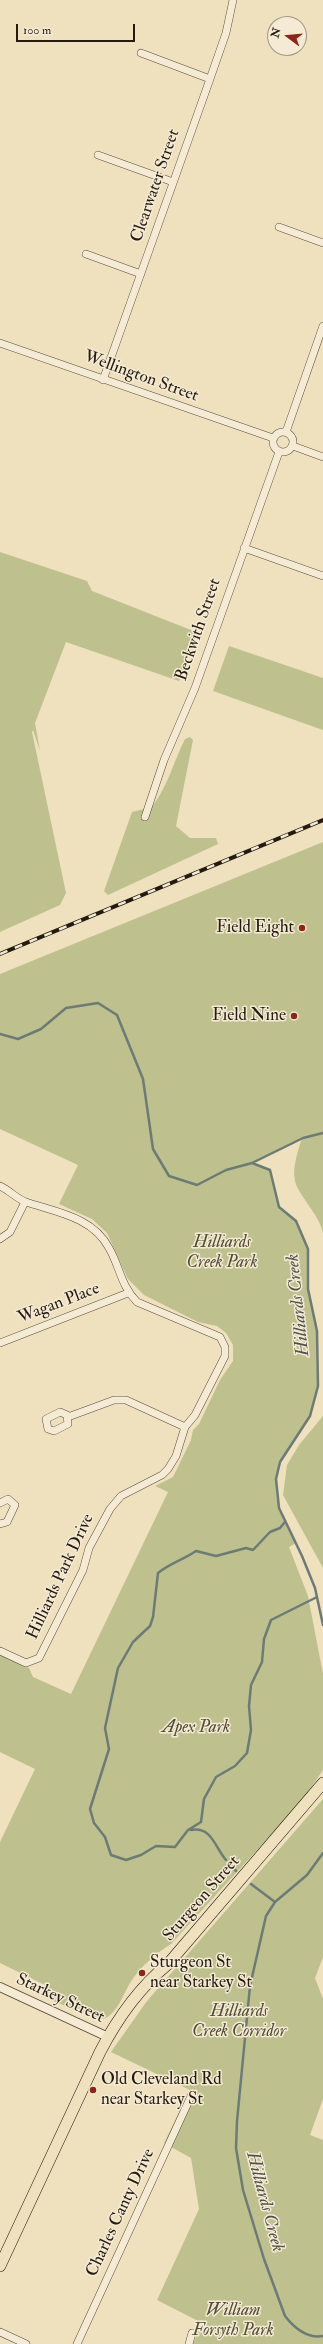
<!DOCTYPE html>
<style>
body{margin:0}
#map{position:relative;width:323px;height:2344px;overflow:hidden;background:#efe0be;font-family:"IM FELL Double Pica",serif}
canvas{display:block}
.north{position:absolute;left:267px;top:16px;width:40px;height:40px;box-sizing:border-box;background:#f5ebd5;border:1px solid #a19786;border-radius:50%;rotate:286deg;font-size:11px;font-weight:700;line-height:16px;text-align:center;color:#241a10}
.north::after{content:'';display:block;margin:auto;width:14px;height:18px;background:#8f2418;clip-path:polygon(50% 0,100% 100%,50% 72%,0 100%)}
.scale{position:absolute;left:16px;top:24px;width:119px;height:18px;box-sizing:border-box;border:2px solid #241a10;border-top:0;padding-left:5px;font-size:12px;line-height:14px;white-space:nowrap;color:#241a10;-webkit-text-stroke:3px #f5ebd5;paint-order:stroke}
</style>
<div id="map">
<canvas width="323" height="2344"></canvas>
<div class="north">N</div>
<div class="scale">100 m</div>
</div>
<script>
const ctx = document.querySelector('canvas').getContext('2d');
ctx.lineJoin = 'round';
function fill(path, color) { ctx.fillStyle = color; ctx.fill(path, 'evenodd'); }
function trace(path, color, width, dash) { ctx.strokeStyle = color; ctx.lineWidth = width; ctx.lineCap = dash ? 'butt' : 'round'; ctx.setLineDash(dash || []); ctx.stroke(path); }
function write(font, color, halo, rows, align = 'center') {
  ctx.font = font + ' "IM FELL Double Pica",serif'; ctx.lineWidth = 3; ctx.setLineDash([]); ctx.textBaseline = 'middle'; ctx.strokeStyle = halo; ctx.fillStyle = color; for (const [text, x, y, turn = 0] of rows) {
    ctx.save(); ctx.translate(x, y); ctx.rotate((+turn || 0) * Math.PI / 180); ctx.textAlign = isNaN(turn) ? turn : align; if (halo) ctx.strokeText(text, 0, 0); ctx.fillText(text, 0, 0); ctx.restore();
  }
}
fill(new Path2D(`
 M0,552L87,581L92,591L196,632L179,681L66,642L35,723L40,751L33,730L32,732L66,893L60,905L0,932Z
 M229,646L323,678V730L213,691Z
 M190,737L193,740L176,826L190,838H216L218,844L108,895L104,891L132,812L152,807C169,784 173,763 185,739Z
 M323,842V1233C319,1214 298,1195 295,1181C292,1167 298,1151 302,1138L253,1163L270,1170L279,1207L296,1221L308,1249V1289L317,1331L318,1386L310,1416L280,1462L276,1479L279,1508L296,1543L289,1547L308,1596L323,1674V1770L301,1802L171,1944C155,1954 141,1966 130,1983C124,1993 119,2008 110,2015C106,2019 101,2020 96,2019L42,1996L47,1986L0,1963V1842L35,1769L0,1752V1655L29,1668L33,1677L71,1694L168,1492L155,1486L173,1477L191,1440L193,1430L199,1424L220,1380L233,1361V1345L226,1333L217,1326L198,1322L144,1295L128,1279L107,1233L92,1219L59,1204L78,1165L0,1129V974Z
 M323,1416V1568L283,1495L287,1465L299,1445Z
 M323,1799V1957L315,1978L323,1999V2099L310,2135L323,2140V2344H193L202,2323L157,2300L199,2209L191,2158L164,2143L190,2090L111,2052L147,2001Z`), '#bec18e');
trace(new Path2D(`
 M0,1034L18,1039L41,1029L66,1008L98,1003L117,1015L143,1079L153,1149L169,1176L197,1185L226,1170L252,1163L270,1170L279,1207L296,1221L308,1249V1289L317,1331L318,1386L310,1416L280,1462L276,1479L279,1508L302,1556L315,1588L323,1625
 M252,1163L303,1138L323,1133
 M285,1522L280,1528L270,1532L253,1550L246,1548L216,1556L196,1551C183,1560 170,1563 158,1573L153,1617L150,1626L133,1642L118,1668L105,1728L109,1749L90,1809L94,1823L105,1837L111,1855L126,1860L141,1855L156,1846L175,1847L188,1830L201,1822L204,1799L216,1777L235,1766L247,1753L251,1730L249,1706L251,1685L262,1662L264,1639L271,1620L317,1597
 M191,1830C212,1826 215,1848 226,1860
 M323,1853L307,1875L275,1902L266,1916L250,1986L237,2121L236,2148L243,2190L264,2259L285,2316C294,2328 308,2339 323,2336
 M230,1864L236,1871
 M251,1884L275,1902`), '#6d7b77', 2.5);
const minor = new Path2D(`
 M141,53L210,79
 M98,155L173,182
 M279,227L323,243
 M86,254L141,274
 M0,343L273,438
 M103,380L210,79L226,33L233,0
 M273 442a10 10 0 1 1 20 0a10 10 0 1 1-20 0Z
 M286,432L323,326
 M293,446L323,457
 M244,548L323,576
 M145,817L164,760L195,688L279,452
 M0,1186C9,1190 17,1199 26,1202C56,1212 93,1217 109,1248C120,1267 121,1286 137,1302L220,1337L225,1347V1356L195,1415L185,1427L176,1456L168,1469L162,1475L121,1496L110,1509L89,1548L83,1570L39,1658L26,1663L0,1651
 M0,1239L10,1232L25,1202
 M0,1343L128,1293
 M60,1412L67,1415L68,1424L54,1431L48,1429L46,1419Z
 M68,1417L114,1400H126L185,1427
 M0,1503L8,1499L15,1505L7,1522L0,1524
 M0,2332L26,2344
 M77,2344L192,2094
 M189,2344L192,2333`);
const tertiary = new Path2D(`
 M0,1987L108,2037`);
const primary = new Path2D(`
 M0,2266L100,2052C117,2019 140,1987 168,1964L323,1783`);
trace(minor, '#574c3c', 8);
trace(tertiary, '#574c3c', 10);
trace(primary, '#241a10', 12);
trace(minor, '#f5ebd5', 7);
trace(tertiary, '#f5ebd5', 8);
trace(primary, '#efe0be', 11);
const rail = new Path2D(`
 M0,954L323,820`);
trace(rail, '#241a10', 4);
trace(rail, '#f5ebd5', 2.5, [8]);
for (const [x, y, r, color] of [
 [302,928,4,"#8f2418"],
 [294,1016,4,"#8f2418"],
 [142,1973,4,"#8f2418"],
 [93,2090,4,"#8f2418"]
]) { const dot = new Path2D(); dot.arc(x, y, r, 0, 2 * Math.PI); ctx.fillStyle = color; ctx.fill(dot); trace(dot, '#f5ebd5', 1.5); }
write('17px', '#241a10', '#f5ebd5', [
 ["Clearwater Street",156,186,-71],
 ["Wellington Street",141,377,20],
 ["Beckwith Street",199,630,-71],
 ["Wagan Place",59,1304,-21],
 ["Hilliards Park Drive",61,1577,-65],
 ["Sturgeon Street",202,1899,-49],
 ["Starkey Street",60,1999,25],
 ["Charles Canty Drive",121,2213,-65]
]);
write('17px', '#241a10', '#f5ebd5', [
 ["Field Eight",294,928],
 ["Field Nine",286,1016],
 ["Sturgeon St",150,1963,"left"],
 ["near Starkey St",150,1983,"left"],
 ["Old Cleveland Rd",101,2080,"left"],
 ["near Starkey St",101,2100,"left"]
], 'right');
write('italic 17px', '#524c36', '#f5ebd5', [
 ["Hilliards",222,1243],
 ["Creek Park",222,1263],
 ["Apex Park",196,1728],
 ["Hilliards",239,2012],
 ["Creek Corridor",239,2032],
 ["William",233,2311],
 ["Forsyth Park",233,2331]
]);
write('italic 18px', '#4f524c', '#f5ebd5', [
 ["Hilliards Creek",299,1305,-96],
 ["Hilliards Creek",264,2202,75]
]);
</script>
